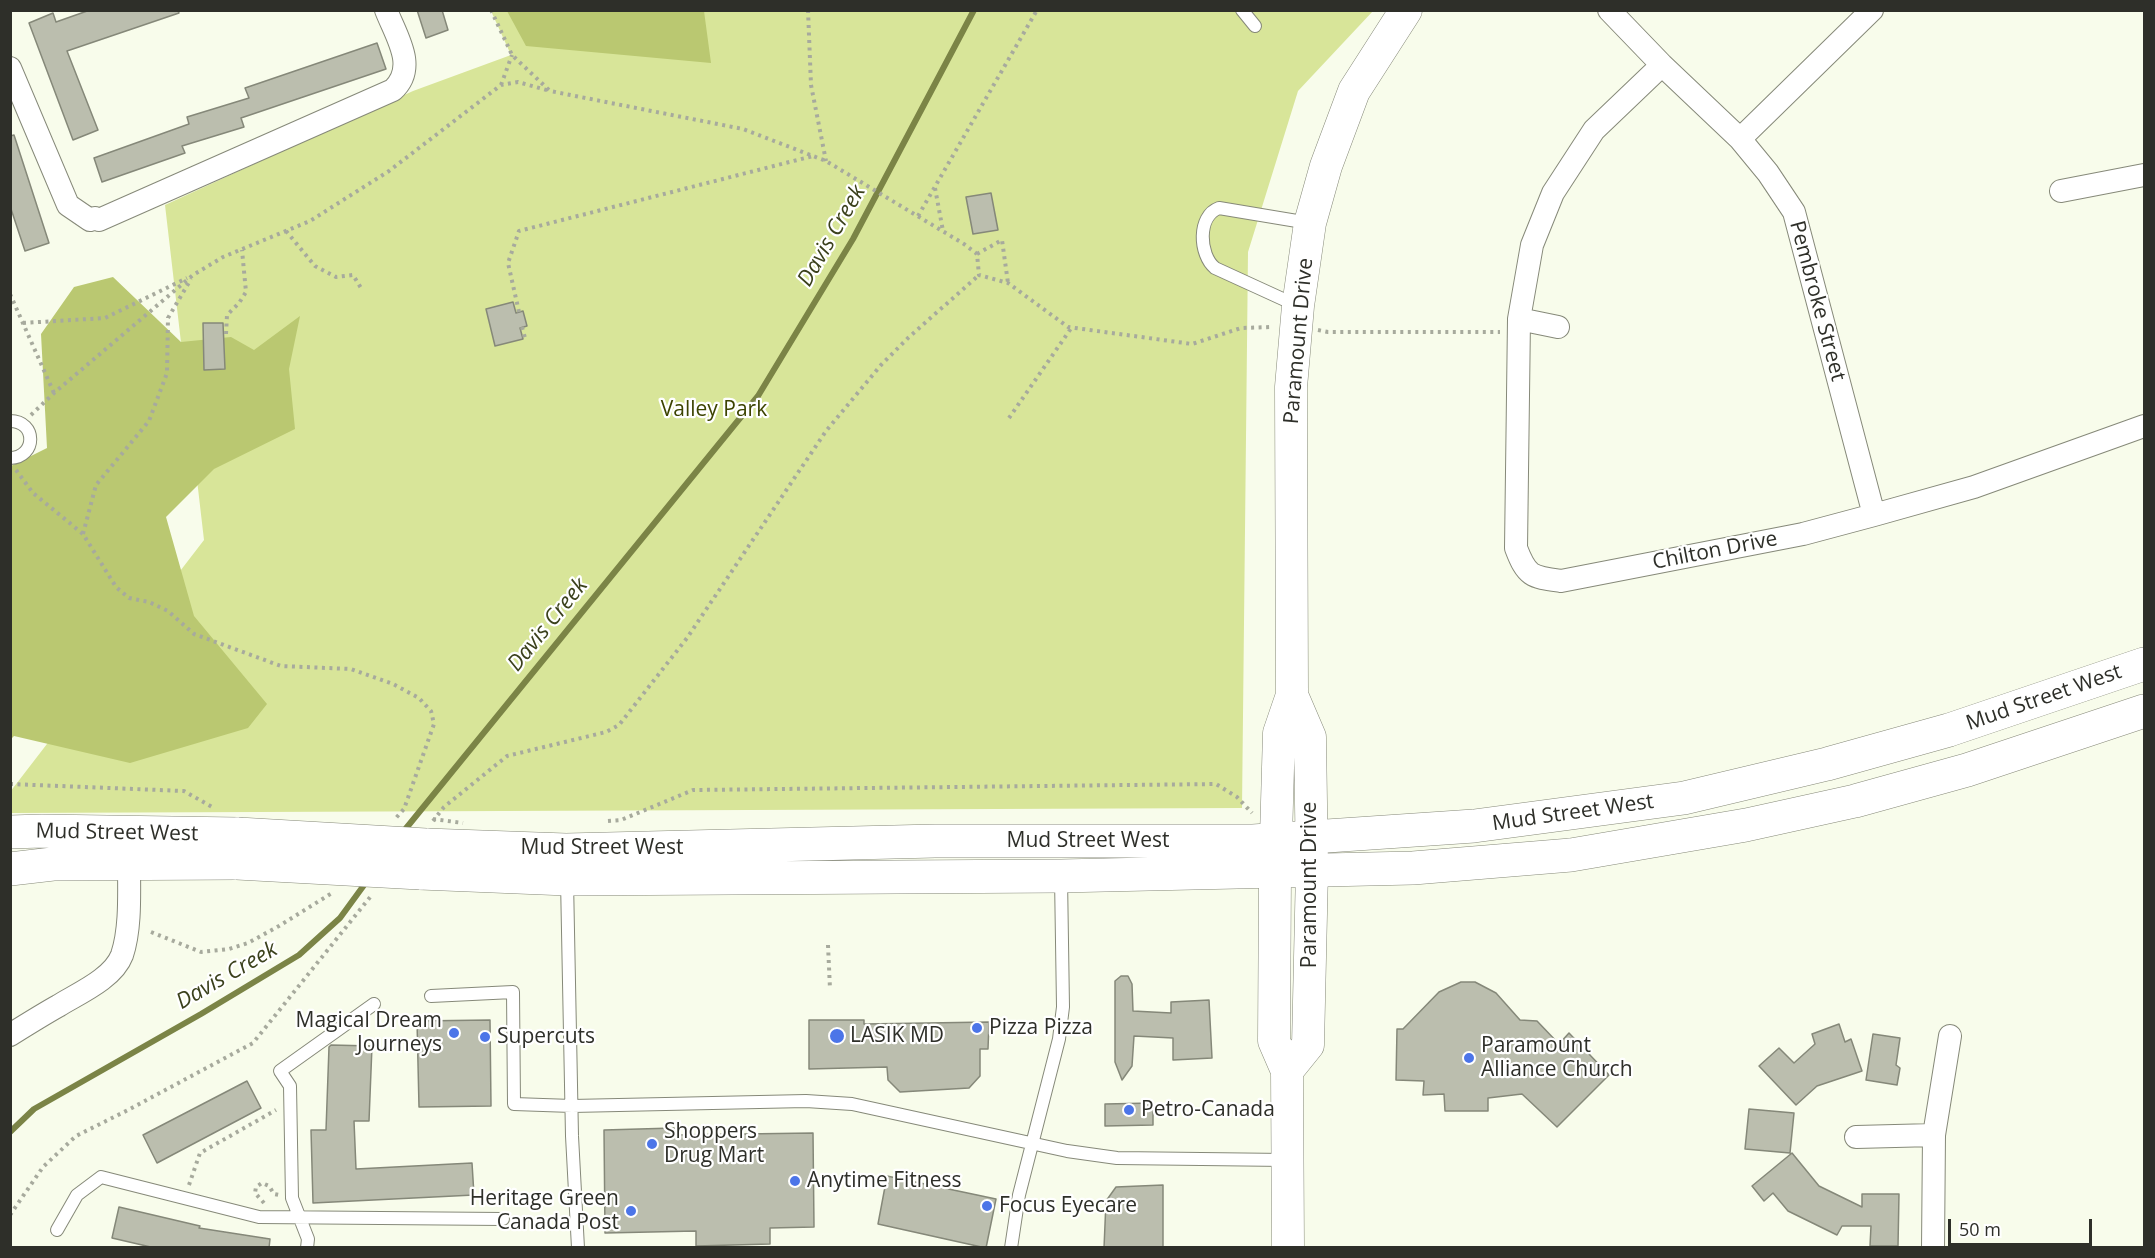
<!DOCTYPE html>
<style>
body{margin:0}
#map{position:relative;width:2155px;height:1258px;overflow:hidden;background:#f8fceb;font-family:"Open Sans",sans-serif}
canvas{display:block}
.frame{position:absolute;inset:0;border:12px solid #2e2f29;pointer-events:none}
.scale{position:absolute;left:1948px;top:1219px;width:144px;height:27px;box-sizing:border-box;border:3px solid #2e2f29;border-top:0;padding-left:8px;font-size:18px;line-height:21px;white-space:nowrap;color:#2e2f29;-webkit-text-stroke:4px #fff;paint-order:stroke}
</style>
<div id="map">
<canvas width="2155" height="1258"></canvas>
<div class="frame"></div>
<div class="scale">50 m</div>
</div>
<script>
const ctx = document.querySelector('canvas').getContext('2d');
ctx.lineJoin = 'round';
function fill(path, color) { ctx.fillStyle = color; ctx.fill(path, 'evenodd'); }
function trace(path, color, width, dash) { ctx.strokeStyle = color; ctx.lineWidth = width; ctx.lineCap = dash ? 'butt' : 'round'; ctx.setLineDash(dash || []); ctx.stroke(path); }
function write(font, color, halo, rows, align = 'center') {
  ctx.font = font + ' "Open Sans",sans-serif'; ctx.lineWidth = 4.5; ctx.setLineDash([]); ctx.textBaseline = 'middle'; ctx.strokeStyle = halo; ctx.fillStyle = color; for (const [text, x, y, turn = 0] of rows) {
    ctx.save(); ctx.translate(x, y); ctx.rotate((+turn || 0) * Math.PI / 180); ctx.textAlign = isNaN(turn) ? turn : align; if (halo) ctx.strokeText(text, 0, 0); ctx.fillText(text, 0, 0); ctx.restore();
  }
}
fill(new Path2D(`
 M491,11H1373L1298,91L1248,252L1242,808L11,813L10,792L204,540L165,205L413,91L511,55Z`), '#d8e599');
fill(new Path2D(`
 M507,11H704L711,63L526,46Z
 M113,277L181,342L231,337L254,350L300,316L289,369L295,429L214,469L166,517L194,616L267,704L248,728L130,763L14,736L11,739V466L47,448L41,334L74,287Z`), '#bac871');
trace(new Path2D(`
 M403,832L758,396L853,239L974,10
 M10,1132L34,1109L201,1014L299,955L340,918L367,881`), '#7b8446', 6);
const building = new Path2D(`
 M90,10H178L179,13L67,51L98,130L73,140L29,23L53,13L56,22Z
 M417,10H442L448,30L426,38Z
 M377,43L386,69L241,118L244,127L182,146L185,153L102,182L94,158L189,124L187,117L249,98L245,88Z
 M14,135L49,243L25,251L10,206V136Z
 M991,193L998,230L973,234L966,197Z
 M513,302L516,313L523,311L527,326L520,328L523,339L495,346L486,309Z
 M203,323H223L225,369L204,370Z
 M1121,976H1128L1132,984L1133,1011L1171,1013V1002L1209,1000L1212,1058L1173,1060V1038L1134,1036L1132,1066L1122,1080L1115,1062V981Z
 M1461,982H1475L1496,993L1520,1020L1537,1021L1559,1044L1569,1033L1609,1075L1557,1127L1522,1094L1488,1098V1111H1445L1444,1094L1423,1095L1424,1081L1396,1080L1397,1029H1403L1439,992Z
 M490,1020L491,1106L419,1107L417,1021Z
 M809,1020H864V1024L989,1022L988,1049H980V1076L969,1088L900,1092L888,1080L887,1067L809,1069Z
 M1839,1024L1845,1042L1851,1039L1862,1071L1817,1086L1796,1105L1759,1066L1779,1048L1794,1063L1815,1044L1812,1034Z
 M1873,1034L1900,1038L1896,1065L1900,1068L1897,1085L1866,1080Z
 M331,1045L372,1046L369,1121H354L356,1169L472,1163L474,1195L313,1203L311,1130H326L329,1047Z
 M247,1081L261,1108L157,1163L143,1135Z
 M1153,1103V1125L1105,1126V1104Z
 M1749,1109L1794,1113L1790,1153L1745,1149Z
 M674,1128V1135L813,1133L814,1227L770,1228V1244L696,1246V1231L605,1233L604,1130Z
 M1792,1153L1819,1186L1862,1207V1194H1899L1898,1246H1870L1871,1226H1842L1837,1235L1788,1211L1773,1193L1764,1201L1752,1186Z
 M887,1176L996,1199L986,1248L878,1224Z
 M1163,1185V1248H1104L1106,1201L1116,1187Z
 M119,1207L200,1226L199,1228L270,1239L269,1248H155L112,1238Z`);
fill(building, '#bbbeae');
trace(building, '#858879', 1.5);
const lane = new Path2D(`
 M1242,10L1255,26
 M1298,306L1215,268C1199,255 1197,216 1219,208L1309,223
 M10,421C37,421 37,457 10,458
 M567,880L572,1136L578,1248
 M431,996L513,992L514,1104L572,1106L806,1101L852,1104L1067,1151L1117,1158L1286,1160
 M57,1230L77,1195L101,1177L259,1217L503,1219
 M307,1248L308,1239L292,1198L290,1086L280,1071L374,1004
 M1011,1248L1019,1195L1059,1039L1063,1007L1061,877`);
const street = new Path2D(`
 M1609,10L1662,65L1740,139L1768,173L1794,212L1874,515
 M1662,65L1594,130L1553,193L1532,245L1519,319L1516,548C1527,577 1532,577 1561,581L1803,534L1874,515L1974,487L2144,426
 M10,68L68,205L90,220L95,218L99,220L393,90C418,67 396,36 386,10
 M1740,139L1872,10
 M2061,191L2144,175
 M1519,319L1558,327
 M10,1035C26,1025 42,1015 58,1006C77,994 113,979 122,955C131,928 129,892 129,864
 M1856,1137L1934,1135
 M1933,1248L1934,1135L1950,1036`);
const secondary = new Path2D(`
 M1287,1071L1308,1045L1312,870L1310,737L1292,695
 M1288,1248L1287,1071L1274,1041L1275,872L1279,733L1292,695L1291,387L1298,306L1310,223L1326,166L1354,91L1406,10`);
const primary = new Path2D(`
 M10,832L42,831L238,834
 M426,845L566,850L935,841H1253L1474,826L1684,798L1827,764L1949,730L2144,664
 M10,869L53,864L237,863
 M420,873L567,879L1061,876L1413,868L1571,855L1746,825L1855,801L1967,770L2144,711`);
trace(lane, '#868979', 14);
trace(street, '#868979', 24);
trace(secondary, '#868979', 33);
trace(primary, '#868979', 34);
trace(new Path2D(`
 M491,10L512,55L550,91L743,129L826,161L964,244L977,254L979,275L1008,283L1068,327L1192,344L1241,328L1272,327
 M808,10L811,85L826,161
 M501,85L512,55
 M935,188L943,231
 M918,216L1037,10
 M286,231L315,266L336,277L353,275L361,288
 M977,254L1002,240L1008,283
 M10,294L54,393
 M519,312L508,263L519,231L813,156
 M23,323L105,318L187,278
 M522,327L525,338
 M1318,330L1328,332H1500
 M226,334L227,315L239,303L246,292L242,250
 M31,415L54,393L193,275L223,257L310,221L389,171L501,85L518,82L550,91
 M1009,418L1072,327
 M16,470L33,493L83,534L116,587L129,598L149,602L168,611L194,634L281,666L351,669L393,684L419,698L431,711L434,724L404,809L395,819
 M83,534L96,485L149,421L167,373L168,318L191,279
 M10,784L184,791L212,807
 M433,821L444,807L507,756L606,732L619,725L687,638L826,431L881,365L908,338L979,275
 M608,821L621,820L693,790L1216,784L1237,797L1252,813
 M151,932L201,952L229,949L248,943L279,926L332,893
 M828,945L830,989
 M189,1185L200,1153L276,1110
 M264,1203L255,1193L256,1187L262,1183L269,1186L274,1194L279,1195
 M10,1215L43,1167L76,1136L128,1110L253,1043L371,896`), '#a7aa9d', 4, [3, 4.5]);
trace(lane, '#fff', 12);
trace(street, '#fff', 22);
trace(secondary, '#fff', 32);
trace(primary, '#fff', 33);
const primaryBridge = new Path2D(`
 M238,834L426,845
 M237,863L420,873`);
trace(primaryBridge, '#868979', 34, []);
trace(new Path2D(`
 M433,819L463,823`), '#a7aa9d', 4, [3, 4.5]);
trace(primaryBridge, '#fff', 33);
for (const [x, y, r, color] of [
 [977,1028,6,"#4c75e8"],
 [454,1033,6,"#4c75e8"],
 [837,1036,8,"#4c75e8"],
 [485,1037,6,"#4c75e8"],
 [1469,1058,6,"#4c75e8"],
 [1129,1110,6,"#4c75e8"],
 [652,1144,6,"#4c75e8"],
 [795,1181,6,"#4c75e8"],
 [987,1206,6,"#4c75e8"],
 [631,1211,6,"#4c75e8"]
]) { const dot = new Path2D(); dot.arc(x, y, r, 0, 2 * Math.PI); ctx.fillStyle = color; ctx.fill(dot); trace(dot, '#fff', 2); }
write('21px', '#2e2f29', '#fff', [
 ["Pembroke Street",1817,301,75],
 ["Paramount Drive",1299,341,-85],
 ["Chilton Drive",1715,551,-11],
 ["Mud Street West",2044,698,-19],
 ["Mud Street West",1573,813,-8],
 ["Mud Street West",117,833,1],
 ["Mud Street West",1088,841],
 ["Mud Street West",602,848],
 ["Paramount Drive",1310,885,-90]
]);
write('21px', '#3c4300', '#fff', [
 ["Valley Park",714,410]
]);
write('21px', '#2e2f29', '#fff', [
 ["Magical Dream",442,1021,"right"],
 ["Journeys",442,1045,"right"],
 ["Pizza Pizza",989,1028],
 ["LASIK MD",850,1036],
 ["Supercuts",497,1037],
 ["Paramount",1481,1046],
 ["Alliance Church",1481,1070],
 ["Petro-Canada",1141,1110],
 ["Shoppers",664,1132],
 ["Drug Mart",664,1156],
 ["Anytime Fitness",807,1181],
 ["Heritage Green",619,1199,"right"],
 ["Canada Post",619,1223,"right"],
 ["Focus Eyecare",999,1206]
], 'left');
write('italic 22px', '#3b411c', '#fff', [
 ["Davis Creek",832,236,-60],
 ["Davis Creek",548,625,-51],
 ["Davis Creek",227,976,-30]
]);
</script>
